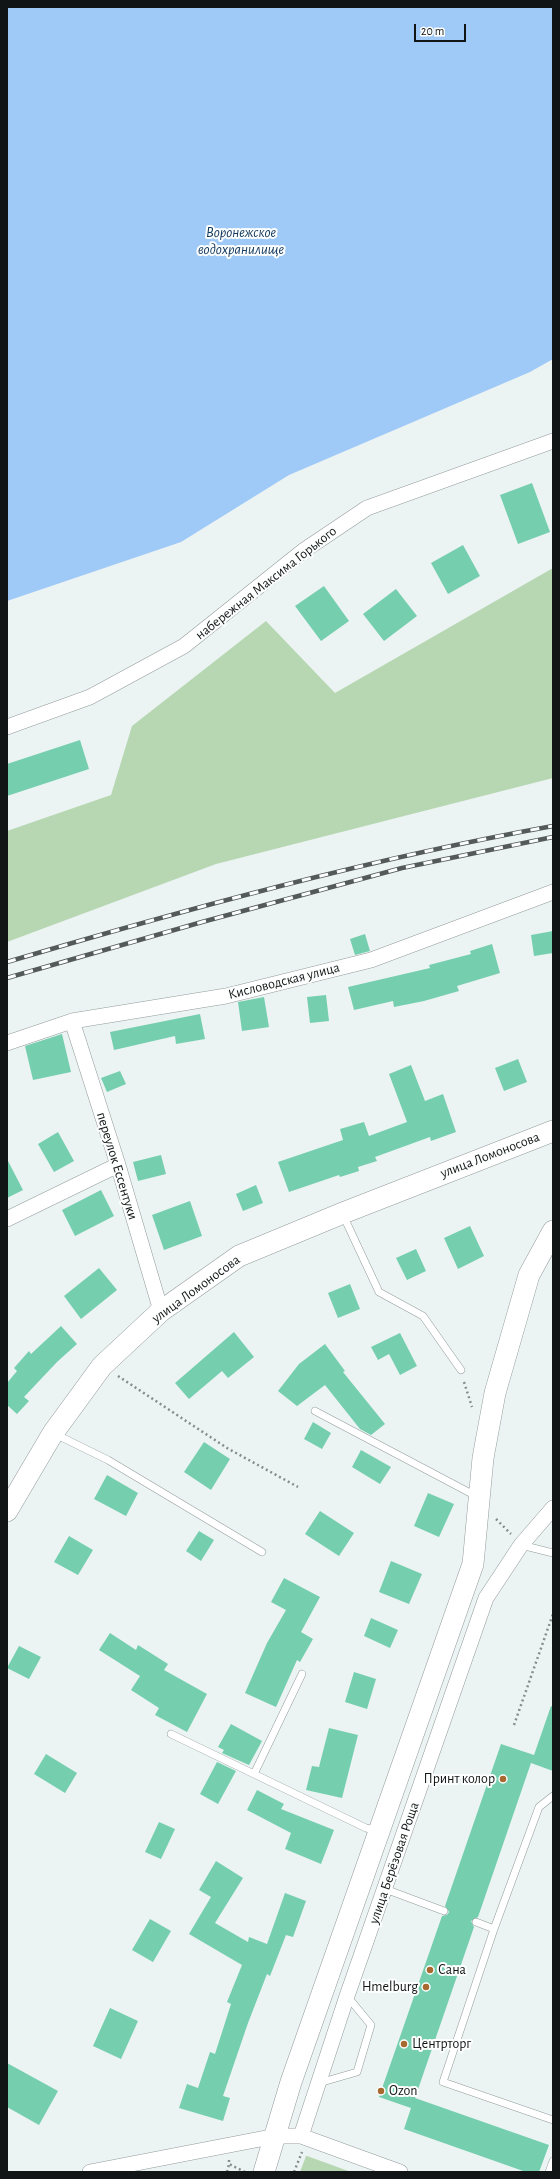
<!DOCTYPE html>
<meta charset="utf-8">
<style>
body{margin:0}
#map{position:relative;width:560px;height:2179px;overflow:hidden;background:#ebf3f3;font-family:"Alegreya Sans",sans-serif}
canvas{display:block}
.frame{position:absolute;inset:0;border:8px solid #121515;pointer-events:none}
.scale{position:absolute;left:414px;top:24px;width:52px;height:18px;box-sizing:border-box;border:2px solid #121515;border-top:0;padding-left:5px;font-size:12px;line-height:14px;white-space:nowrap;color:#121515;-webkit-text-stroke:3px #fdffff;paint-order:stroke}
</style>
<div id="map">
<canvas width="560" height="2179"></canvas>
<div class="frame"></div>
<div class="scale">20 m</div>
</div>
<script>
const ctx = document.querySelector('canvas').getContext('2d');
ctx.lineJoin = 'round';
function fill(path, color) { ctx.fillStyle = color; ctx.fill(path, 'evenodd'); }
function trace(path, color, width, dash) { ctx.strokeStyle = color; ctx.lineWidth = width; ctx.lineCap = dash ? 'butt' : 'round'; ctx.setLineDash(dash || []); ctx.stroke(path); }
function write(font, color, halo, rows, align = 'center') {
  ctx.font = font + ' "Alegreya Sans",sans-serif'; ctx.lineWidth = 4; ctx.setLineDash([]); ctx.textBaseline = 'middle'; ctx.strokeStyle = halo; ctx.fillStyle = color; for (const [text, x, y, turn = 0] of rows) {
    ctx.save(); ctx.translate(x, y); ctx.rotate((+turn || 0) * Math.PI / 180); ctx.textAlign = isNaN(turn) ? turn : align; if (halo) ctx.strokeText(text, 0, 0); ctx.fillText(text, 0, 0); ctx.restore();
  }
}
fill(new Path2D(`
 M553,568V778L216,864L7,942V831L111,795L132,726L266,621L335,693Z
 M306,2156H307L351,2172H300Z`), '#b6d7b1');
fill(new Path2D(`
 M7,7H553V359L530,372L289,475L181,542L7,601Z`), '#9fc9f7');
fill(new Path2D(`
 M532,483L550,532L518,544L500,495Z
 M463,545L480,576L448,594L431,563Z
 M324,586L349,621L321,641L295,606Z
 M396,589L417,616L384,641L363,614Z
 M80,740L89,769L7,796V764Z
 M553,931V953L534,956L531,935Z
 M365,934L370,951L355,955L350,939Z
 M492,944L500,973L457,986L459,991L424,1001L394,1007L393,1001L354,1010L348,987L430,968L429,965L471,954L470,951Z
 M326,995L329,1021L310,1023L307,997Z
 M264,997L269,1027L242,1031L238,1002Z
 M200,1014L205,1039L176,1044L175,1036L114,1050L110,1032Z
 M62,1034L71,1072L33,1080L25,1046Z
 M518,1059L527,1082L504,1091L495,1068Z
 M411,1065L425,1101L443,1094L456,1132L431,1141L430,1137L375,1157L377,1161L358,1167L359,1171L340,1177L339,1175L289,1192L278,1162L343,1140L340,1129L364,1122L369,1136L407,1122L389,1074Z
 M120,1071L126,1084L107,1092L101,1078Z
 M58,1132L74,1161L54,1172L38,1144Z
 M161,1155L166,1174L138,1181L133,1162Z
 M7,1159L23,1190L7,1198Z
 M256,1185L263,1203L243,1211L236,1194Z
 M101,1190L114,1216L75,1236L62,1210Z
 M190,1201L202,1236L164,1250L152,1215Z
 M470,1226L484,1256L458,1269L444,1238Z
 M416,1249L426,1271L407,1280L396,1258Z
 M99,1268L117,1290L81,1319L64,1296Z
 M350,1284L360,1309L338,1318L328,1293Z
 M61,1326L77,1344L57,1362L24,1397L29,1401L17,1414L7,1405V1383L17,1371L14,1368L29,1351L31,1354Z
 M234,1332L254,1357L228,1378L222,1371L189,1399L175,1383Z
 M400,1333L417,1366L400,1375L389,1354L378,1360L371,1347Z
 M325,1344L345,1371L343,1372L385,1424L371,1435L360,1429L325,1385L297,1406L278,1391L299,1364Z
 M313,1422L331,1433L322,1449L304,1439Z
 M204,1442L230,1459L211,1490L184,1472Z
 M361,1450L391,1467L380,1484L352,1467Z
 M107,1475L138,1493L126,1516L94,1499Z
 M428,1493L454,1504L439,1537L414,1526Z
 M320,1511L354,1533L339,1556L305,1534Z
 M199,1531L214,1540L201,1561L186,1551Z
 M69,1536L93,1550L78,1575L54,1562Z
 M391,1561L422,1574L409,1604L379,1592Z
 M284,1578L320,1597L301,1632L313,1639L300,1662L297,1660L276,1707L245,1693L267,1643L286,1610L271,1602Z
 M371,1618L398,1630L390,1648L364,1636Z
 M110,1633L136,1650L138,1645L168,1664L164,1670L207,1694L187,1732L155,1715L159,1708L131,1690L140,1676L99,1650Z
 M19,1646L41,1657L29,1679L7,1668Z
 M354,1672L376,1679L367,1709L345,1702Z
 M551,1706L553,1707V1771L531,1763L478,1917L471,1921L474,1927L415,2098L549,2145L539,2172H526L404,2129L411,2108L379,2097L442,1916L447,1915L449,1912L445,1906L501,1744L534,1755Z
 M231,1724L262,1741L249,1765L222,1753L224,1750L218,1747Z
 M329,1728L358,1735L342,1798L306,1790L312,1766L319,1767Z
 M46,1754L77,1773L65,1793L34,1774Z
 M217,1762L236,1771L218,1804L200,1794Z
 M257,1790L284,1804L281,1809L334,1830L321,1864L285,1849L291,1833L247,1810Z
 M159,1822L175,1829L161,1859L145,1852Z
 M216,1861L243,1878L215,1923L248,1942L249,1937L267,1944L285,1893L306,1901L293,1937L286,1935L270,1976L267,1974L248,2023L223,2096L230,2098L223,2121L179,2108L187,2084L198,2088L210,2052L215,2054L231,2004L227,2002L242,1965L189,1934L211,1897L199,1890Z
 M150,1919L171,1931L153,1962L132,1950Z
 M110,2008L138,2021L121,2059L93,2046Z
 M7,2063L58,2091L39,2125L7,2107Z`), '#75cfaf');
const lane = new Path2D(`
 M343,1215L379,1292L423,1316L461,1370
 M315,1411L476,1496
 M55,1434L108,1460L262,1552
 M521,1545L553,1553
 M171,1734L366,1828L378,1831
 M254,1774L302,1674
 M553,1796L539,1807L494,1929L443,2082L553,2120
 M385,1889L444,1911
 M476,1922L494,1929
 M319,2083L357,2072L371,2025L347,1996
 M549,2172L553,2161`);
const street = new Path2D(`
 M7,727L90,697L184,646L303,551L367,508L553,441
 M72,1021L118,1165L161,1311
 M7,1043L72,1021L226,996L371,960L553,892
 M7,1219L118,1165
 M301,2136L347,1996L486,1598L521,1545L553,1508
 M90,2172L276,2136H301L400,2172`);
const secondary = new Path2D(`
 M7,1511L53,1433L102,1366L161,1311L239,1256L343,1213L553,1131
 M264,2172L291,2082L473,1564L483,1458L495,1393L529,1275L553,1231`);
trace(lane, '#949b9b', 8);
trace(street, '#949b9b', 16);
trace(secondary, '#949b9b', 22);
trace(new Path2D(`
 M118,1376L227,1448L298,1487
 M464,1382L472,1407
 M496,1519L511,1534
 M514,1725L553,1614
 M229,2160V2164L245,2172
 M227,2172L229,2164
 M294,2172L302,2152`), '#878d8d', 2.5, [2, 3]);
trace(lane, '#fff', 7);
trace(street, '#fff', 15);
trace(secondary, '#fff', 21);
const rail = new Path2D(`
 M7,962C187,909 369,859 553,826
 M7,978L202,922L402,868L553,837`);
trace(rail, '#545959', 4.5);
trace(rail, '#fdffff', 3, [9]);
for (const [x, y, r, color] of [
 [503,1779,4,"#a86930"],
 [430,1970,4,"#a86930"],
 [426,1987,4,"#a86930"],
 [404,2044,4,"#a86930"],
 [381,2091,4,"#a86930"]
]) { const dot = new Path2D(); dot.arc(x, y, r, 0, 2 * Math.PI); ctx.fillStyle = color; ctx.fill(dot); trace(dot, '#fdffff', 1.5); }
write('14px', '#121515', '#fdffff', [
 ["набережная Максима Горького",266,583,-38],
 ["Кисловодская улица",284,981,-14],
 ["улица Ломоносова",490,1155,-21],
 ["переулок Ессентуки",117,1166,73],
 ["улица Ломоносова",196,1289,-36],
 ["улица Берёзовая Роща",394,1863,-71]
]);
write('14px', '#121515', '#fdffff', [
 ["Принт колор",495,1779,"right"],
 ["Сана",438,1970],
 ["Hmelburg",418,1987,"right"],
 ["Центрторг",412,2044],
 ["Ozon",389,2091]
], 'left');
write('italic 15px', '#13395d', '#fdffff', [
 ["Воронежское",241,232],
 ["водохранилище",241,249]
]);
</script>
